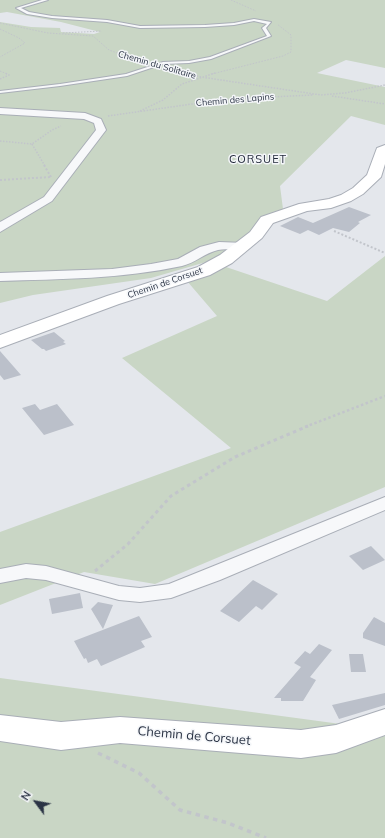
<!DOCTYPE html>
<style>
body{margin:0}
#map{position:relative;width:385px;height:838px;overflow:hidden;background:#e4e7ec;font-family:Mulish,sans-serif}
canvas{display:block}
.north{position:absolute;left:16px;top:782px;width:40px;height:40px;-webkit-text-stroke:3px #f4f6f9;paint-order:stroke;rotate:302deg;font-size:11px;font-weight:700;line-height:16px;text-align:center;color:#2b3445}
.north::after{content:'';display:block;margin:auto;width:14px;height:18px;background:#2b3445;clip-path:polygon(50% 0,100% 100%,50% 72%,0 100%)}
</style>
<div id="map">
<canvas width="385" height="838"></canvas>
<div class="north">N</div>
</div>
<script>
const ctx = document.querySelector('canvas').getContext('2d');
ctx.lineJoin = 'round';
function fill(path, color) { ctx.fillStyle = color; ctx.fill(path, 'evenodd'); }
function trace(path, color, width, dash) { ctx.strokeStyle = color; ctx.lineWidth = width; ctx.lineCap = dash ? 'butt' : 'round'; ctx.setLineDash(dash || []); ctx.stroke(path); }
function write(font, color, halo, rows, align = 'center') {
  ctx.font = font + ' Mulish,sans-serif'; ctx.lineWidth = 3; ctx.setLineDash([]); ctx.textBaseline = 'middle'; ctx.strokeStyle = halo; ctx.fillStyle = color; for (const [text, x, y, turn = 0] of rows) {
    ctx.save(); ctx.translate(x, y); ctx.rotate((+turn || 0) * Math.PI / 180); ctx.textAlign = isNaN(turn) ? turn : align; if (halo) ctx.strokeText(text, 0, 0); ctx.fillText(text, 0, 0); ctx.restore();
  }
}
fill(new Path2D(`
 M0,0H385V68L346,60L317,73L385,87V125L351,116L280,186L283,209L213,260L151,278L33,295L0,303V22L31,27L60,28L61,32L94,34L100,32L61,22L7,12L0,13Z
 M385,256V487L155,584L84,572L0,605V532L231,448L122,358L217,316L187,281L226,267L327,301Z
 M0,678L385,730V838H0Z`), '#c9d6c5');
fill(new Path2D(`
 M349,207L371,215L358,222L360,223L349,232L333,228L319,235L308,230L300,234L280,226L298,217L313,223Z
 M54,332L65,341L63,342L66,344L46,351L44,349H42L31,340Z
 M0,351L21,375L4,380L0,375Z
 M35,404L40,410L57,404L74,425L44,435L22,408Z
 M371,546L385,560L363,570L349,556Z
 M253,580L278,594L262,610L256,606L239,622L220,611Z
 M80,593L83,608L52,614L49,599Z
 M98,602L113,605L103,629L91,609Z
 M139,616L152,637L141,641L145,647L101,666L97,659L88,663L86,658L84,659L74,641Z
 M374,617L385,623V646L363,638V633Z
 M319,644L332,650L310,677L316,680L303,701H281V698H274L301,667L294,663L305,651L310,654Z
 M349,654H363L366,672H351Z
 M385,693V705L339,719L332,705Z`), '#bbc0ca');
const lane = new Path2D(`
 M42,0H48L21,8L29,12L52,16L107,20L140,26L205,25L234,23L254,19L271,22L266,28L271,36L211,59L189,63L163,64L127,76L60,86L0,93V91L60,84L126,74L163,62L189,61L210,57L267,36L262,28L267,24L254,21L234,25L205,27L140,28L107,22L52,18L27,14L16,8Z`);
const street = new Path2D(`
 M0,108L85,113L101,119L106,130L52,201L0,232V222L2,221L44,197L96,130L94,123L84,119L0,114Z
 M219,242L245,243L247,246L245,249C236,251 227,248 218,250C205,253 195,263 182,266C122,279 61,279 0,281V273L112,269L151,264L178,259L200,247Z
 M385,497V510L220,580L171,598L140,602L119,600L46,580L26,578L0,583V569L26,564L46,566L119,586L140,588L169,584Z`);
const secondary = new Path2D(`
 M385,145V164L381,177L363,194L351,201L331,208L307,211L273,223L262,238L232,263L210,275L119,304L0,348V335L107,296L198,267L220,255L250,232L261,217L299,204L329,199L341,195L353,188L367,175L377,148Z
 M385,709V735L336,753L301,758L120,743L61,750L0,741V715L61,722L120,717L301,730L336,725Z`);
trace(lane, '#a9aeb7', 2);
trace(street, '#a9aeb7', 2);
trace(secondary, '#a9aeb7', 2);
trace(new Path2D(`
 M231,0L256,11
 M0,23L48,33L93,36L109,50L139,61
 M0,29L19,38L25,43L0,57
 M63,33L102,31
 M0,71L7,74
 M181,72L189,74
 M212,74L283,56L291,52V35L277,24`), '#c2c5cb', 1, [1.5, 1.5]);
trace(new Path2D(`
 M185,73L201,77L321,95L345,93L385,85
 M0,79L9,75L5,73
 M332,96L385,104
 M140,111L163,100L182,84L215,73
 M108,116L227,99L313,95
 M0,141L32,144L52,130L61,126
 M32,144L45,166`), '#c2c5cb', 1.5, [1.5, 1.5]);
trace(new Path2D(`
 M44,165L51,177
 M0,180L51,177
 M334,231L385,253`), '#c2c5cb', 2, [2, 2]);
trace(new Path2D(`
 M305,427L385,396`), '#c2c5cb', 2.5, [2.5, 2.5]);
trace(new Path2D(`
 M95,571L128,544L171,496L235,457L308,426`), '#c2c5cb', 3, [3.5, 3.5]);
trace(new Path2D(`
 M98,753L139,773L180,810L228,823L266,838`), '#c2c5cb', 3.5, [4.5, 4.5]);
fill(lane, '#f7f8fa');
fill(street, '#f7f8fa');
fill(secondary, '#fff');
write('9px', '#2b3445', '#f4f6f9', [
 ["Chemin du Solitaire",157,65,16],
 ["Chemin des Lapins",235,100,-5],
 ["Chemin de Corsuet",165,283,-19]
]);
ctx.letterSpacing = '1px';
write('11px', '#1d2536', '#f4f6f9', [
 ["CORSUET",258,160]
]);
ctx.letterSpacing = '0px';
write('13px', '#2b3445', '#f4f6f9', [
 ["Chemin de Corsuet",194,736,5]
]);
</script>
